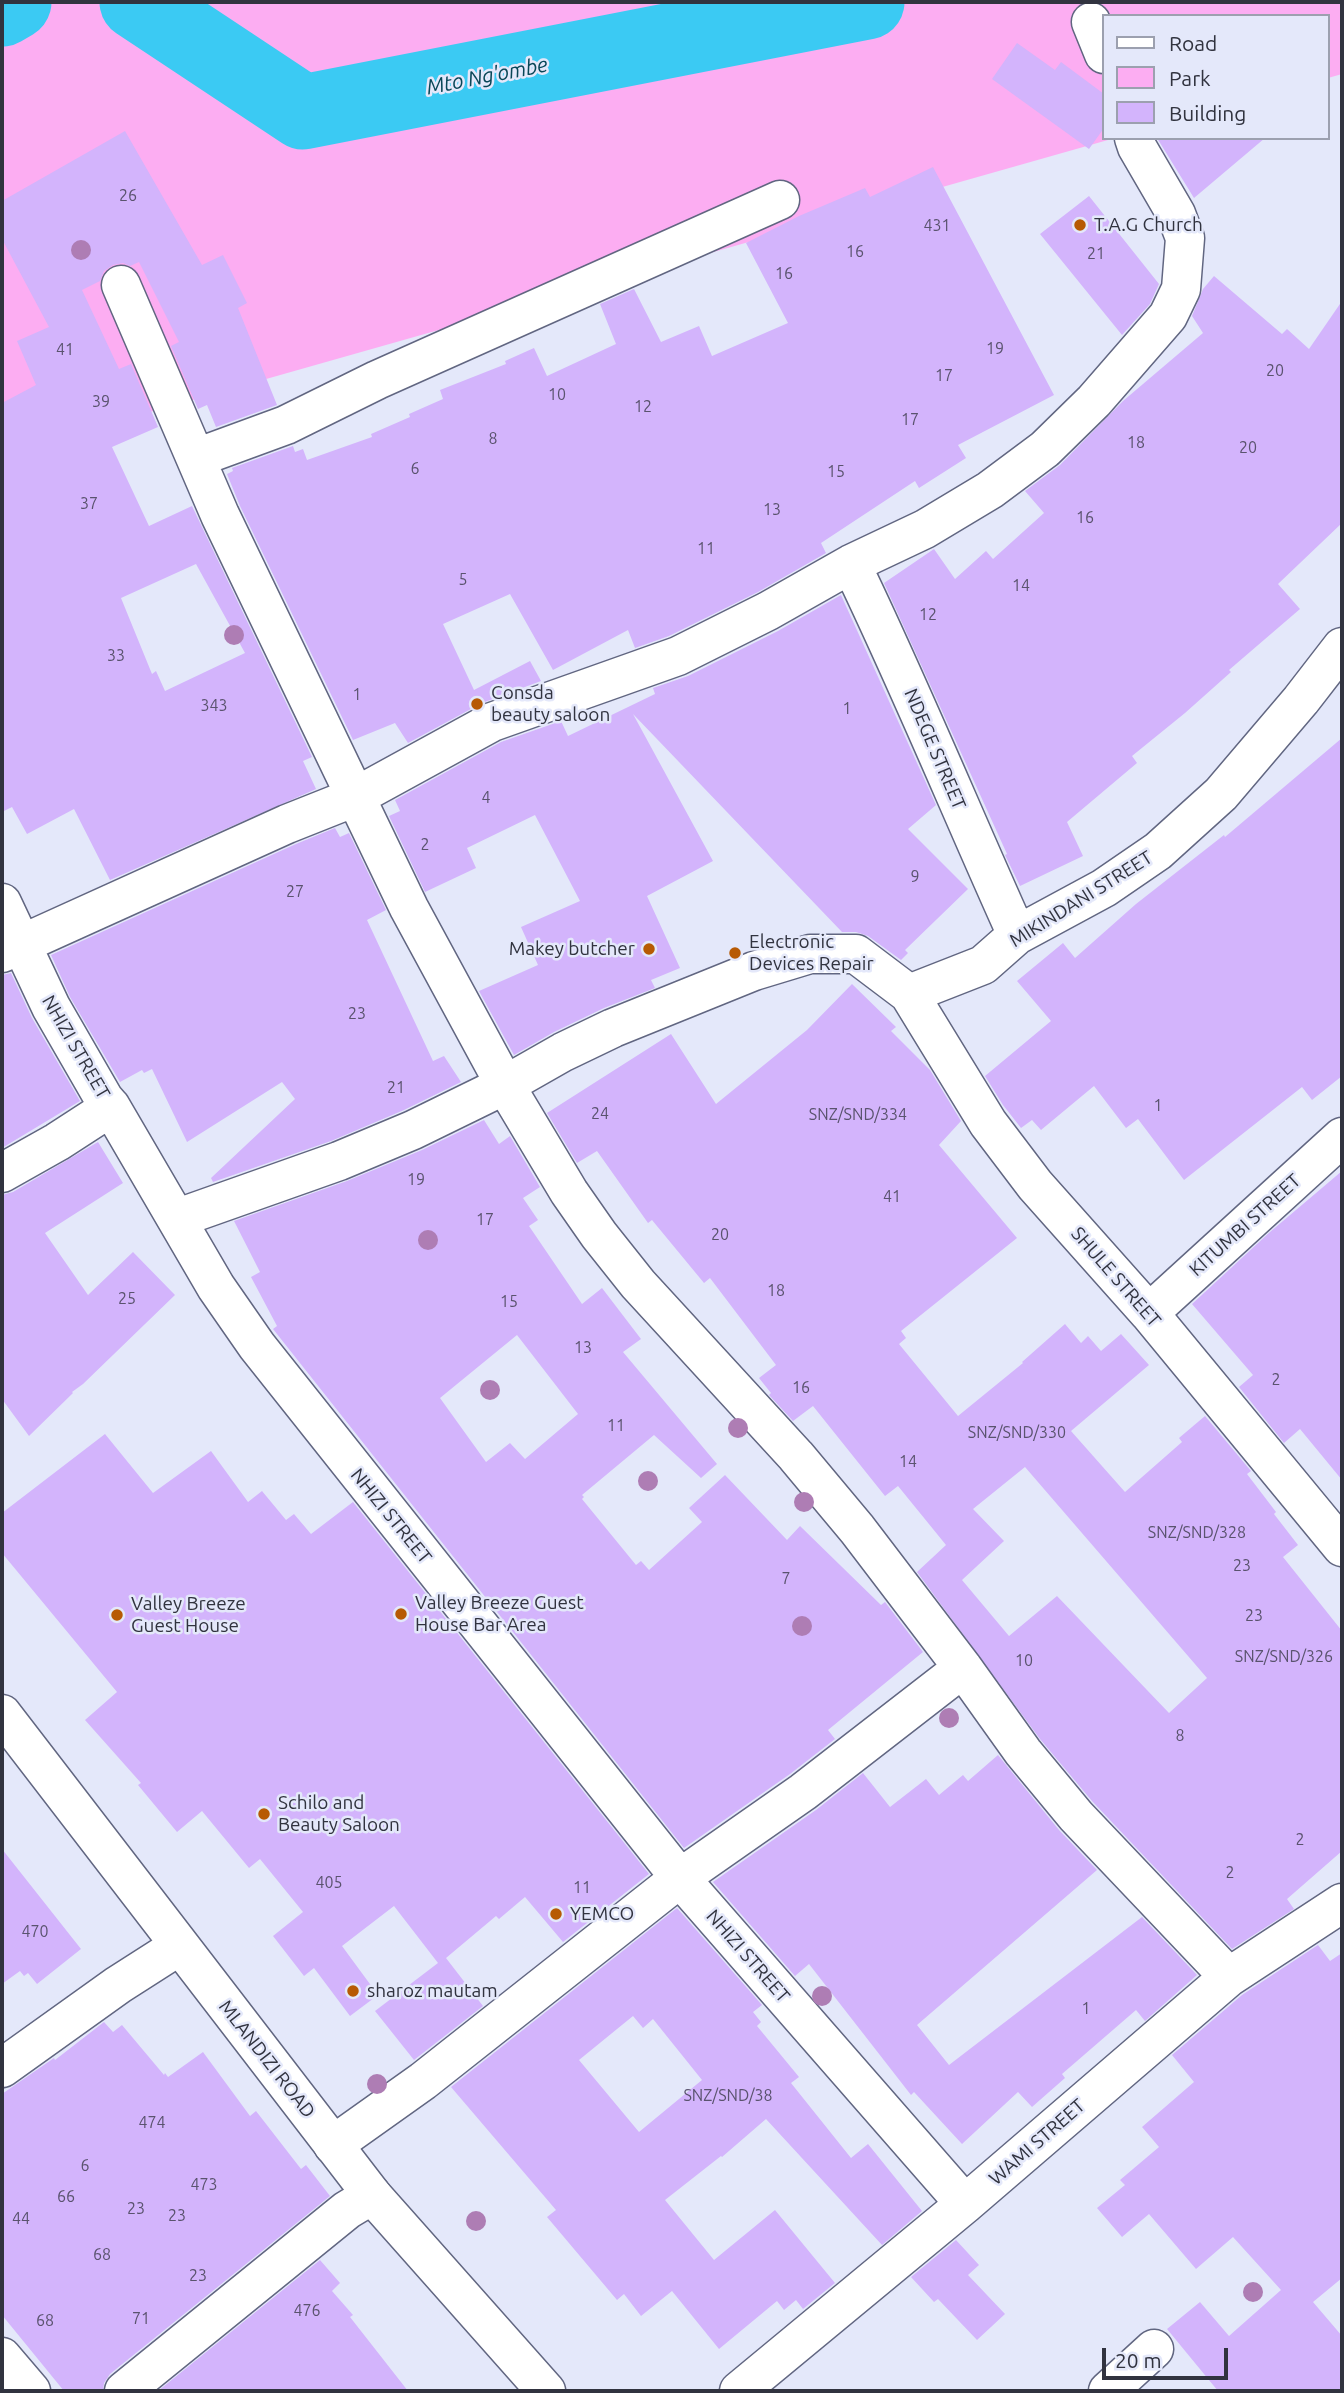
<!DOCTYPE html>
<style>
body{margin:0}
#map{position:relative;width:1344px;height:2393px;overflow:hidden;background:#e4e8fa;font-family:Ubuntu,sans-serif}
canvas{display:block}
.frame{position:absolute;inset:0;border:4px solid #31333f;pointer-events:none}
.legend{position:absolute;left:1102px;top:14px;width:228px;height:126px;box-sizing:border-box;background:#e4e8fa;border:2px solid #9ca0af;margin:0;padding:9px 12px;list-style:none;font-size:21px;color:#31333f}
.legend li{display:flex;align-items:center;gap:14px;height:35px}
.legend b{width:35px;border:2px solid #9ca0af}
.scale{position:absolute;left:1102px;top:2348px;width:126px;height:32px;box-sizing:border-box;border:4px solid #31333f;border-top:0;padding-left:9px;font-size:21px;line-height:24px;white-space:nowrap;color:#31333f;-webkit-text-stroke:5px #e4e8fa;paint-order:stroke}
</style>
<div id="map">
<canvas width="1344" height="2393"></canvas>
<div class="frame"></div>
<ul class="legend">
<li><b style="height:9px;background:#fff"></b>Road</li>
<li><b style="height:19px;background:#fcadf2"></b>Park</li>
<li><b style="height:19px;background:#d3b4fc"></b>Building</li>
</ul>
<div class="scale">20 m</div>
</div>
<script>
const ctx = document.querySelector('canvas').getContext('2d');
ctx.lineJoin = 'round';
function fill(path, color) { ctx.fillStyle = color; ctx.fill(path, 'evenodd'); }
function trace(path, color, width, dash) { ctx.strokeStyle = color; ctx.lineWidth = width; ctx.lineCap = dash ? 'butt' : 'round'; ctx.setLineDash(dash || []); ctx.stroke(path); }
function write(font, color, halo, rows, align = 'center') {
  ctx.font = font + ' Ubuntu,sans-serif'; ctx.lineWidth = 5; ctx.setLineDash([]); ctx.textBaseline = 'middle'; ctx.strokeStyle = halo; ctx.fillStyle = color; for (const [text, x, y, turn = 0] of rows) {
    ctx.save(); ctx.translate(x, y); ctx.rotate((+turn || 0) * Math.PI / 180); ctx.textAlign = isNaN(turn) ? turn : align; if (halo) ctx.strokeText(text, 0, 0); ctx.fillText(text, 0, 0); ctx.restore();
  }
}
fill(new Path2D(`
 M2,2H1342V74L1328,78V16H1104V138H1115L2,454Z`), '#fcadf2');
trace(new Path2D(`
 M137,2L303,112L867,2
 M2,9L14,2`), '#3bcaf3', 75);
fill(new Path2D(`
 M1017,43L1055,70L1061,62L1104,94V128L1089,149L992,79Z
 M125,131L202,265L223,255L247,303L238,308L277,405L216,427L207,405L198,409L171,346L179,342L139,262L130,266L123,263L113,265L104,271L100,281L82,290L119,369L131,364L158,427L112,447L149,526L192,506L312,757L303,761L316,789L110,880L74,809L27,834L12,807L2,812V403L36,385L17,341L49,327L2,239V201ZM196,564L245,653L165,691L156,671L152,674L121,598Z
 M1157,138H1265L1194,198Z
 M933,167L1054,395L958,445L966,458L919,488L915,481L821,543L826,553L758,592L669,636L635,648L628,630L553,670L510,594L443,624L474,690L530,661L541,681L482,703L408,743L395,723L353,740L240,506L227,474L233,471L232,468L293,446L295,452L303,449L307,460L372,437L371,434L410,417L409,414L443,399L440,390L506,364L505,361L534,348L547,376L616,344L600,304L634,289L661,342L699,326L712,356L788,323L746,243L799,216L865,188L870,197Z
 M1089,196L1159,284L1150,304L1122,335L1040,234Z
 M1214,276L1282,334L1287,329L1309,349L1342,301V523L1278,584L1300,609L1229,670L1231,672L1185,713L1132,756L1137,763L1067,822L1083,856L1020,886L1005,855L1007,854L884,583L934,549L955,579L986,551L993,559L1044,513L1025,491L1060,465L1123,401L1203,333L1192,316L1203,289Z
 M841,595L936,805L908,829L968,889L905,950L908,953L901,960L868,936L856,932H842L633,714L713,861L647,896L680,968L651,980L655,988L604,1008L554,1032L514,1055L479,991L538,965L521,927L580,901L535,815L467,848L476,868L425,892L389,816L400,811L395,800L501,742L561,721L568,736L655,694L653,688L688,676L778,631Z
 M1342,738V1076L1312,1100L1302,1087L1184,1180L1138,1119L1126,1128L1094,1086L1041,1130L1032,1120L1021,1128L1003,1105L985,1076L1051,1021L1017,981L1063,943L1075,958L1136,904L1224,835L1225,837Z
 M335,828L340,837L349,833L386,910L367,920L433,1061L444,1056L461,1082L404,1110L331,1141L213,1182L211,1178L295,1099L282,1082L187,1142L152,1069L144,1073L142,1070L120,1082L70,997L51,955L296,844Z
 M11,973L32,1018L80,1101L2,1148V975Z
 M852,984L896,1027L891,1031L930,1070L961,1121L939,1145L1017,1238L901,1331L906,1338L899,1344L958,1416L1023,1363L1022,1362L1065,1324L1081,1343L1088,1336L1101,1351L1121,1334L1149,1365L1071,1431L1125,1492L1182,1442L1179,1438L1205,1416L1251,1471L1247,1474L1276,1512L1274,1514L1298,1545L1283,1557L1342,1631V1851L1287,1899L1294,1909L1232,1949L1092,1801L1040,1739L917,1572L946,1545L898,1486L885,1496L813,1406L793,1421L769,1395L771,1393L759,1378L776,1365L710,1278L704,1283L652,1220L648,1223L597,1151L577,1163L547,1113L671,1034L716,1104L807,1030ZM1025,1467L1207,1678L1169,1713L1057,1596L1009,1636L962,1580L1004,1541L973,1509Z
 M484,1120L499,1144L510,1136L540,1187L523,1198L538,1220L529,1226L582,1304L602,1288L641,1339L623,1352L717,1464L701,1478L654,1435L582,1495L584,1497L582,1499L636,1565L641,1561L649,1570L702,1522L689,1508L725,1475L787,1540L800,1526L881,1605L885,1602L923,1652L828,1730L835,1739L790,1774L684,1848L273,1329L277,1326L251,1277L260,1272L234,1221L347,1181L422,1150ZM517,1335L578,1414L525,1459L510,1443L486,1462L440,1398Z
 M98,1142L123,1183L45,1233L88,1295L133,1252L175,1295L83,1384L72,1392L73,1393L29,1436L2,1399V1195L13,1192Z
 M1342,1171V1480L1300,1429L1284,1443L1239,1387L1253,1375L1192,1304L1270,1232Z
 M105,1434L153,1493L211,1451L248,1502L262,1491L286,1520L294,1514L311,1534L353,1502L649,1874L563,1942L525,1897L499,1919L496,1916L446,1958L483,2006L414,2060L375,2011L438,1963L394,1906L342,1946L378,1995L350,2016L314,1968L304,1976L273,1936L303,1912L260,1859L249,1868L202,1811L177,1832L138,1785L141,1783L85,1720L117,1692L2,1553V1513Z
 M998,1755L1059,1830L1097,1870L917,2025L949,2065L1142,1917L1197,1975L1145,2021L1136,2010L1062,2074L1065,2078L1032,2107L1018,2092L962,2144L914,2092L911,2095L809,1964L795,1976L713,1882L816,1810L863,1773L890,1807L926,1779L939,1795L963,1775L968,1781Z
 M2,1849L81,1949L37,1984L28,1973L24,1976L20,1971L2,1984Z
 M677,1908L762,2005L753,2012L761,2022L757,2026L799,2077L791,2083L851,2158L868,2144L922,2211L882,2245L766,2119L722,2157L721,2156L665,2200L714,2260L775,2210L835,2283L803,2309L796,2300L784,2310L777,2301L719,2349L672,2291L641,2316L624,2294L617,2300L547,2217L556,2210L451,2087ZM633,2016L643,2028L653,2019L702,2080L639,2132L579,2060Z
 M1318,1945L1330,1961L1342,1953V2278L1313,2302L1342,2336V2391H1218L1167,2329L1200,2302L1229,2336L1281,2290L1233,2237L1196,2269L1149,2214L1122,2237L1097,2208L1125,2185L1120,2180L1159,2147L1142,2127L1194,2082L1172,2055L1242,1995Z
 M104,2022L113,2032L122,2025L164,2075L165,2073L168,2077L203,2052L250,2116L256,2111L301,2169L306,2165L330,2196L110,2374L104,2383L103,2391H64L2,2315V2094L54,2058L55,2060Z
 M956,2240L979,2265L968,2275L1005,2314L977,2340L938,2299L934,2302L911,2277Z
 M320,2260L340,2283L332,2291L353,2315L350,2317L408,2391H158Z`), '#d3b4fc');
const street = new Path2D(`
 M1091,22L1104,54
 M121,285L220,515L409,908L505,1085L569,1192L599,1235L638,1284L796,1456L857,1529L963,1668L1023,1752L1076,1816L1229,1977
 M196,458L286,425L377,380L780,200
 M851,564C910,686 961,811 1017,935
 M2,903L51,1007L104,1099L111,1107L216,1287L257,1346L680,1878L965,2204
 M2,953L287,824L355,797L492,722L678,656L768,611L851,564L925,529L990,490L1045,449L1094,401L1168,316L1181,289L1185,238L1176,214L1137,147L1134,138
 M909,994L983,965L1017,935L1104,888L1158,851L1221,794L1301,700L1342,647
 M2,1173L57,1142L111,1107
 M178,1218L339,1161L413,1130L505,1085L563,1052L613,1028L754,971L810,954H856L909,994L988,1123L1035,1185L1149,1313L1342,1547
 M1149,1313L1342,1137
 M2,2068L118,1985L179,1946
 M333,2145L423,2081L680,1878L803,1792L963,1668
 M2,2357L31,2391
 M124,2391L347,2210L372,2195
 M739,2391L965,2204L1229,1977L1342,1903
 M1108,2391L1154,2349`);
const secondary = new Path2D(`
 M2,1714L372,2195L546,2391`);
trace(street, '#616681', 41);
trace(secondary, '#616681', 41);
trace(street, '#fff', 38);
trace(secondary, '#fff', 38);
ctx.fillStyle = '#ae7db4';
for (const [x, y] of [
 [81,250],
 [234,635],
 [428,1240],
 [490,1390],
 [738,1428],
 [648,1481],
 [804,1502],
 [802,1626],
 [949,1718],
 [822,1996],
 [377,2084],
 [476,2221],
 [1253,2292]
]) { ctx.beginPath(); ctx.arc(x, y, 10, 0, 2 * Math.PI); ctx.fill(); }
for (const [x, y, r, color] of [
 [1080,225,7,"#b75a04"],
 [477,704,7,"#b75a04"],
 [649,949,7,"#b75a04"],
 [735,953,7,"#b75a04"],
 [401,1614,7,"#b75a04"],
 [117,1615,7,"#b75a04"],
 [264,1814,7,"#b75a04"],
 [556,1914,7,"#b75a04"],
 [353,1991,7,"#b75a04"]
]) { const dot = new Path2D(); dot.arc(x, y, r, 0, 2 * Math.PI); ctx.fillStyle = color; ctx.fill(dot); trace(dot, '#e4e8fa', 2.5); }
write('16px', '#5a536e', null, [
 ["26",128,196],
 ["431",937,226],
 ["16",855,252],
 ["21",1096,254],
 ["16",784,274],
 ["19",995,349],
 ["41",65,350],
 ["20",1275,371],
 ["17",944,376],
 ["10",557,395],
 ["39",101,402],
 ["12",643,407],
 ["17",910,420],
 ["8",493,439],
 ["18",1136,443],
 ["20",1248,448],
 ["6",415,469],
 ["15",836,472],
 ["37",89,504],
 ["13",772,510],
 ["16",1085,518],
 ["11",706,549],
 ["5",463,580],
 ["14",1021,586],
 ["12",928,615],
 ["33",116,656],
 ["1",357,695],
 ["343",214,706],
 ["1",847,709],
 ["4",486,798],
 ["2",425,845],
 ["9",915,877],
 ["27",295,892],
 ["23",357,1014],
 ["21",396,1088],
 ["1",1158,1106],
 ["24",600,1114],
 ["SNZ/SND/334",858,1115],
 ["19",416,1180],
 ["41",892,1197],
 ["17",485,1220],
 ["20",720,1235],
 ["18",776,1291],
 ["25",127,1299],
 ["15",509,1302],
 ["13",583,1348],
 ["2",1276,1380],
 ["16",801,1388],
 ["11",616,1426],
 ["SNZ/SND/330",1017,1433],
 ["14",908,1462],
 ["SNZ/SND/328",1197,1533],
 ["23",1242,1566],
 ["7",786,1579],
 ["23",1254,1616],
 ["SNZ/SND/326",1284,1657],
 ["10",1024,1661],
 ["8",1180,1736],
 ["2",1300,1840],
 ["2",1230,1873],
 ["405",329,1883],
 ["11",582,1888],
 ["470",35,1932],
 ["1",1086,2009],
 ["SNZ/SND/38",728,2096],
 ["474",152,2123],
 ["6",85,2166],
 ["473",204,2185],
 ["66",66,2197],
 ["23",136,2209],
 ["23",177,2216],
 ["44",21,2219],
 ["68",102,2255],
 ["23",198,2276],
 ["476",307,2311],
 ["71",141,2319],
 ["68",45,2321]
]);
write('19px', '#31333f', '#e4e8fa', [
 ["T.A.G Church",1094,225],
 ["Consda",491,693],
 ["beauty saloon",491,715],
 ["Electronic",749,942],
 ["Devices Repair",749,964],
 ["Makey butcher",635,949,"right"],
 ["Valley Breeze Guest",415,1603],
 ["House Bar Area",415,1625],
 ["Valley Breeze",131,1604],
 ["Guest House",131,1626],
 ["Schilo and",278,1803],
 ["Beauty Saloon",278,1825],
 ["YEMCO",570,1914],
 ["sharoz mautam",367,1991]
], 'left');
write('19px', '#31333f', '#e4e8fa', [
 ["NDEGE STREET",935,749,67],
 ["MIKINDANI STREET",1081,899,-32],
 ["NHIZI STREET",76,1047,60],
 ["KITUMBI STREET",1245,1225,-42],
 ["SHULE STREET",1116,1277,49],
 ["NHIZI STREET",391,1516,51],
 ["NHIZI STREET",748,1956,49],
 ["MLANDIZI ROAD",267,2059,52],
 ["WAMI STREET",1037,2142,-41]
]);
write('italic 21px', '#084657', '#e4e8fa', [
 ["Mto Ng'ombe",487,76,-11]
]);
</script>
